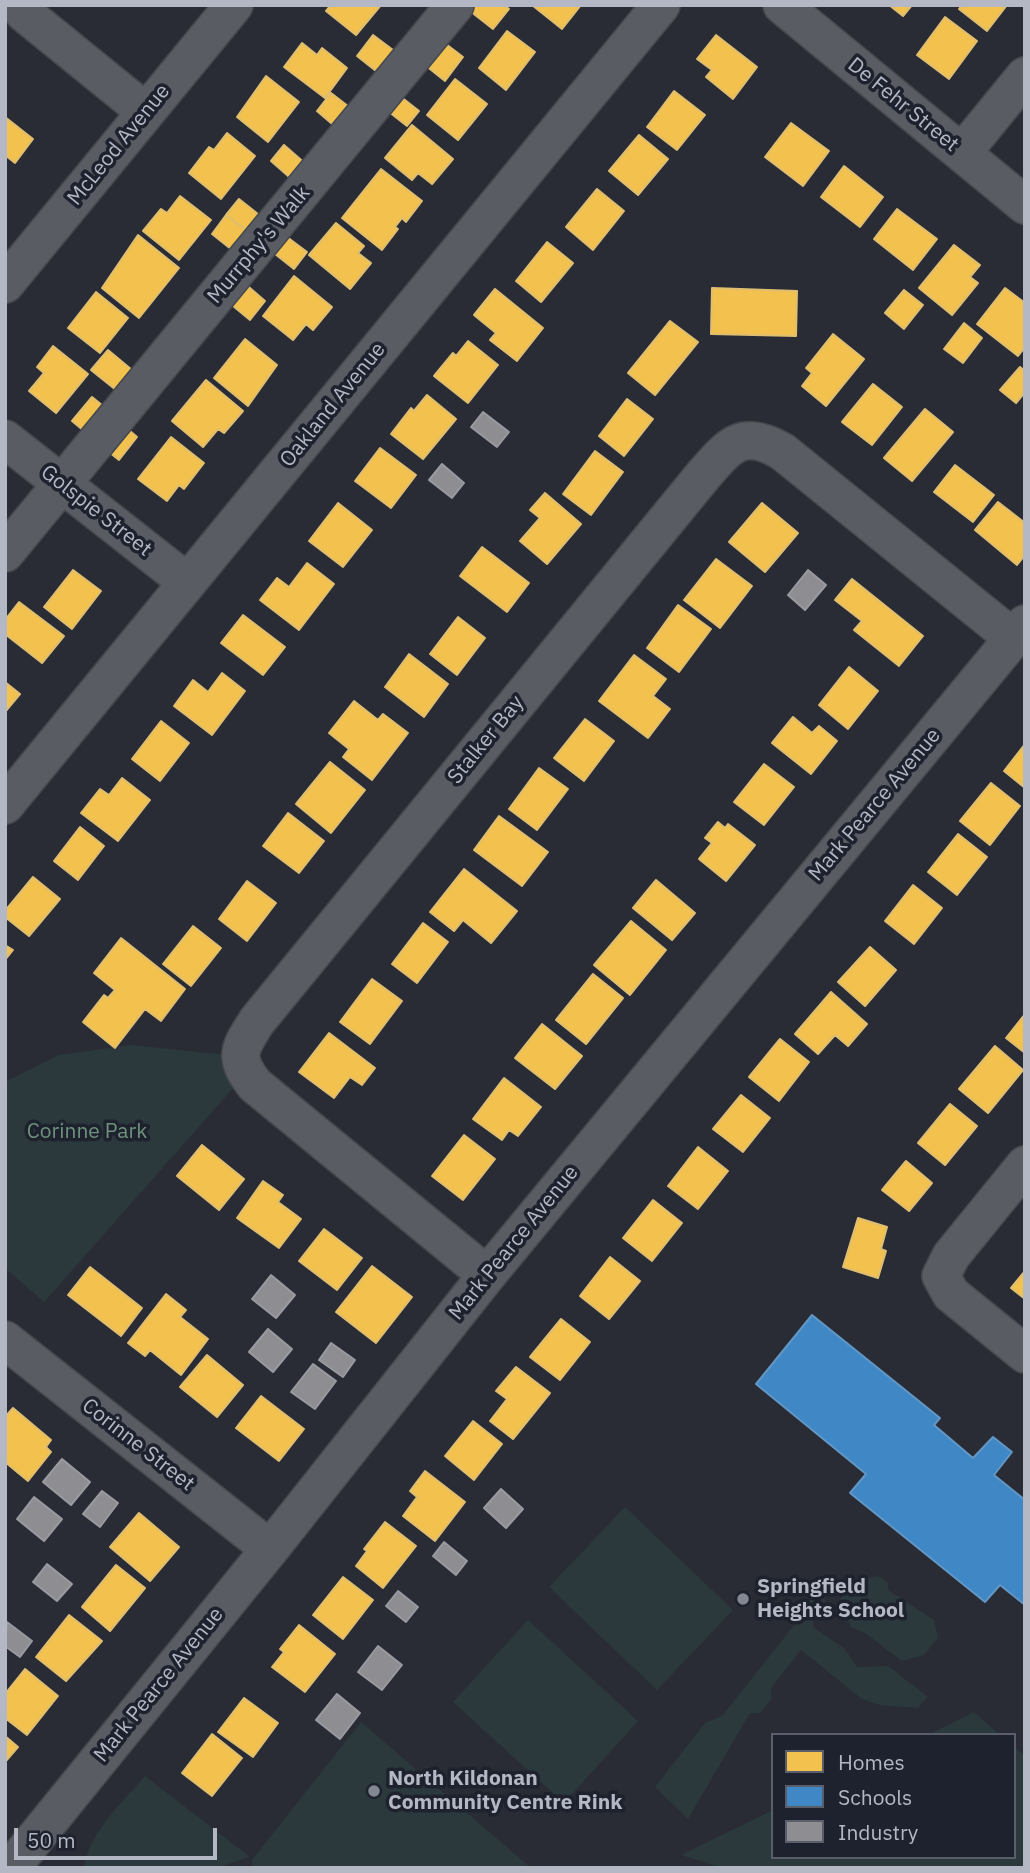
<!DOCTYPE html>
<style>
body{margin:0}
#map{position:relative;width:1030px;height:1873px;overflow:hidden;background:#292c34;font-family:"IBM Plex Sans",sans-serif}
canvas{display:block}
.frame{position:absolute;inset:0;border:7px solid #b4b8c4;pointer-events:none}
.legend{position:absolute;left:771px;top:1733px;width:245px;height:126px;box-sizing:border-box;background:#1e222e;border:2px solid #5a5e6a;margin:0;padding:9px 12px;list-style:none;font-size:21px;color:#b4b8c4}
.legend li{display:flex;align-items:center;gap:14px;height:35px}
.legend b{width:35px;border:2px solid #5a5e6a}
.scale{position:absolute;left:14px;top:1828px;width:203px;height:32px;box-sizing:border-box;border:4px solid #b4b8c4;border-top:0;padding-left:9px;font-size:21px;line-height:24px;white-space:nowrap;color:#b4b8c4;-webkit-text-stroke:5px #1e222e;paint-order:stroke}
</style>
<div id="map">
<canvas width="1030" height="1873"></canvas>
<div class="frame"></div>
<ul class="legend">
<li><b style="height:19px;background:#f2c14e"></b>Homes</li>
<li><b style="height:19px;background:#3f88c5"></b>Schools</li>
<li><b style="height:19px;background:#8d8d92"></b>Industry</li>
</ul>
<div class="scale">50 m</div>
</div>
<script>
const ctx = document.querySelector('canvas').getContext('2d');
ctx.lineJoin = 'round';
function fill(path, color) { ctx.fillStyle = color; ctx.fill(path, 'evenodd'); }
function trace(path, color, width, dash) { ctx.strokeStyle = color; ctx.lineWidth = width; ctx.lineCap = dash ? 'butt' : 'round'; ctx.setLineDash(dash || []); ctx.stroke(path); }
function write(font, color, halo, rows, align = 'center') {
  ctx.font = font + ' "IBM Plex Sans",sans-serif'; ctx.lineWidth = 7; ctx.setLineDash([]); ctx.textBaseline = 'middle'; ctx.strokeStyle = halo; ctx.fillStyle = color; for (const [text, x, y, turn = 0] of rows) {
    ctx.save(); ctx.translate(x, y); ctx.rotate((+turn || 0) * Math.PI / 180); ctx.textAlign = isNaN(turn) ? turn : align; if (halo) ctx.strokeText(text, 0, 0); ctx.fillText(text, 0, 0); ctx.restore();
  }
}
fill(new Path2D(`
 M130,1045L228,1055L235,1086L44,1302L5,1268V1082L59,1055Z
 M625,1507L733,1610L657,1690L549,1587Z
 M878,1576L888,1583V1590L934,1620L938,1638L924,1655L902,1661L865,1633L851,1627L840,1599L851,1582Z
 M814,1593L826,1600L813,1620L814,1628L845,1649L857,1667L888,1666L928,1697L918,1708L880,1705L862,1699L801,1650L771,1688V1700L760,1713H750L688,1819L655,1787L705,1723L722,1716L799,1619Z
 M528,1620L638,1721L564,1803L453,1702Z
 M974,1712L1000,1735H928Z
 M361,1722L531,1868H253L252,1860Z
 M1014,1747L1025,1756V1868H723L681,1855L773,1810V1857H1014Z
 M145,1776L250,1857L216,1868H84C89,1832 122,1803 145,1776Z`), '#2b393c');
const homes = new Path2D(`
 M331,5H381L356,35L326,11Z
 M475,5H504L509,9L493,29L470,11Z
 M532,5H581L562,29Z
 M889,5H912L903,16Z
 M962,5H1007L987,31L959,9Z
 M945,17L977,41L949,79L917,55Z
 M507,31L535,52L506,90L479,68Z
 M373,35L397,53L381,75L357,56Z
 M716,35L757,67L733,99L706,77L712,70L697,59Z
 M438,38L463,57L445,81L420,61Z
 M302,43L317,55L322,48L347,68L325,98L284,67Z
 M266,76L299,102L268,142L237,117Z
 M455,79L487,104L458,140L427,115Z
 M674,91L705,115L677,150L647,127Z
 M331,93L353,110L338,129L317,111Z
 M396,93L419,111L407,126L384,108Z
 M5,117L33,139L15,163L5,155Z
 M791,123L829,151L803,186L765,157Z
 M412,125L453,159L432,184L418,173L412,180L385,158Z
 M227,133L255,156L221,199L189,173L209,147L214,150Z
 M639,135L668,159L638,195L609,171Z
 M284,145L308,166L295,182L271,161Z
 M844,166L883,197L860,227L821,197Z
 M381,169L422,201L406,222L402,218L395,227L398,229L382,250L342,218Z
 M597,189L624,211L593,250L566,227Z
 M180,196L211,220L179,260L143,231L161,209L167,213Z
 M239,199L263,218L251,234L226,215Z
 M897,209L937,239L913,270L874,239Z
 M226,215L251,234L236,253L212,234Z
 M336,223L364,246L358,253L371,263L350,289L309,255Z
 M283,234L307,252L294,269L270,250Z
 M138,235L179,268L139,318L102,288Z
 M547,242L573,263L541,302L516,281Z
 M954,245L980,265L970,277L978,283L952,315L919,288Z
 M294,276L332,307L313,330L306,324L293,340L263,316Z
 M243,282L265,301L250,320L227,301Z
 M712,288L797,291L796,336L711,334Z
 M1005,288L1025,303V347L1018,356L977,324Z
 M495,289L543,328L517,361L490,340L496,333L474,315Z
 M904,290L923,305L904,329L885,313Z
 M96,292L128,318L100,353L68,328Z
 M670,321L698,342L655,395L628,373Z
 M964,323L982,338L963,363L944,349Z
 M833,334L864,359L826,406L802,386L812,373L806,368Z
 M245,339L277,365L248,406L214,378Z
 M468,341L498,365L468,403L434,376L453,353L456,356Z
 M53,346L88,374L56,413L29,391L44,373L37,367Z
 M108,350L132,370L116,390L91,370Z
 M1020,367L1025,371V392L1016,403L1000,390Z
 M206,380L243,411L224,433L218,429L203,447L172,421Z
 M873,384L902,407L872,445L842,422Z
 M427,395L456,419L423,459L391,434L411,408L414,411Z
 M92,397L108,410L89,435L72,421Z
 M627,399L653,419L624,456L599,436Z
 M925,409L953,432L912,481L884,458Z
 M123,425L137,437L119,460L104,448Z
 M171,437L204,463L184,489L179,485L167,501L138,479Z
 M380,448L416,475L391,508L355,481Z
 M595,451L623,472L591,515L563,494Z
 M955,465L994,495L973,522L934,492Z
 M545,493L581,524L547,564L520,541L540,518L530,510Z
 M998,502L1025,523V555L1017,565L975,530Z
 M338,503L372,530L343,567L309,541Z
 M762,503L798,533L765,572L729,542Z
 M482,547L529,583L507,612L460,576Z
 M716,559L752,586L720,628L684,600Z
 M307,563L334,584L299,630L260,600L277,578L289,587Z
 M73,570L101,591L72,629L44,607Z
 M852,579L923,636L899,666L854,630L862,621L835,600Z
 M19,602L64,636L42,663L5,634V620Z
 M678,605L711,629L679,672L647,648Z
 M243,615L285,647L263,675L221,643Z
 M458,617L485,638L457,675L430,654Z
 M409,654L448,684L424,717L385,687Z
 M634,655L666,679L653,696L670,709L648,738L599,701Z
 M849,667L878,691L848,729L819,705Z
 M222,673L245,691L212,735L174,706L193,680L208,692Z
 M5,682L20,694L5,712Z
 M354,701L378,720L383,714L408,733L372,780L343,757L349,749L329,733Z
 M793,717L812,733L819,726L837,741L811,774L772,743Z
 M585,719L614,741L584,781L554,758Z
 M161,721L189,743L160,781L132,759Z
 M1025,744V788L1004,771Z
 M330,762L365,790L331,833L296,804Z
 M764,764L794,787L764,825L734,802Z
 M539,768L568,789L537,830L509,809Z
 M122,778L150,800L118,841L81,813L100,789L109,795Z
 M991,783L1020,806L990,845L960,821Z
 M288,813L324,841L299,873L263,846Z
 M499,816L548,852L522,886L474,850Z
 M718,822L725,828L728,824L755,845L726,881L699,859L712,843L705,838Z
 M80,827L104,846L78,880L54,861Z
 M958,834L987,857L957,895L928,872Z
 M464,869L517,911L491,943L463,920L454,931L430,912Z
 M33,877L60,899L29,936L5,917V911Z
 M656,880L695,913L672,940L633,908Z
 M247,881L276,903L247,941L219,919Z
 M913,885L942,908L914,944L885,921Z
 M631,921L666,950L630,995L594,965Z
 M423,923L448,942L417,983L392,964Z
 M193,926L221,948L191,986L163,964Z
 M121,938L185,989L161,1021L145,1009L115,1048L83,1022L104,995L108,998L115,990L94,973Z
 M5,945L13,950L5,960Z
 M870,947L896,970L865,1006L838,982Z
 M593,974L623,998L586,1044L556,1020Z
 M372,979L402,1001L370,1044L340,1022Z
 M831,992L867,1024L848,1046L835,1035L818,1054L795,1034Z
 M1025,1014V1053L1006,1038Z
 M542,1024L582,1056L555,1089L515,1058Z
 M329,1033L375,1068L362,1085L350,1077L334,1098L299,1072Z
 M780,1039L809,1062L779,1101L749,1077Z
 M995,1046L1023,1070L988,1113L959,1089Z
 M504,1078L541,1107L518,1136L509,1130L502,1140L473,1119Z
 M741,1095L770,1118L743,1152L713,1129Z
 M950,1104L977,1126L945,1165L918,1143Z
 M464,1135L495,1159L463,1200L432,1176Z
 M202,1145L244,1179L219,1210L177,1176Z
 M698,1147L728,1171L698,1209L668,1186Z
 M906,1161L932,1183L909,1211L882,1190Z
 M263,1181L283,1195L278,1202L301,1219L279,1248L237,1218Z
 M653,1200L682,1223L652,1261L623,1238Z
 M858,1218L887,1227L881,1249L886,1251L878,1278L843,1267Z
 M324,1229L362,1258L337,1290L299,1261Z
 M610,1257L640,1281L609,1319L580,1296Z
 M372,1266L412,1297L376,1343L336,1312Z
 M90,1267L142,1308L121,1336L68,1295Z
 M1025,1271V1299L1011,1288Z
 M166,1294L186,1310L180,1317L208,1339L181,1375L150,1350L145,1356L128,1343Z
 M561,1319L590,1342L560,1380L530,1357Z
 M207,1355L243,1385L217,1417L180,1387Z
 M516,1367L550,1393L513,1439L490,1421L507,1399L496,1391Z
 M261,1396L304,1429L279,1461L236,1428Z
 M13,1408L51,1440L46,1447L51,1452L28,1481L5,1462V1417Z
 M473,1421L502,1444L474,1480L445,1456Z
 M425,1471L465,1502L435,1541L403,1516L417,1497L410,1491Z
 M139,1513L179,1547L150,1581L110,1547Z
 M385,1522L416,1546L383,1588L356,1566L367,1551L364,1549Z
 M116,1565L145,1588L110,1631L82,1607Z
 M343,1577L373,1600L343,1639L313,1615Z
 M69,1615L102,1641L66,1681L36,1657Z
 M299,1625L335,1654L305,1692L272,1667L284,1652L280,1649Z
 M25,1669L58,1696L27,1735L5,1718V1694Z
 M244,1698L278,1723L253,1757L218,1732Z
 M212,1734L242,1758L212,1796L182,1773Z
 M5,1736L18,1747L5,1762Z`);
fill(homes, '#f2c14e');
trace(homes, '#dfbe71', 2);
const schools = new Path2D(`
 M812,1315L940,1418L934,1425L973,1458L993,1437L1012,1452L994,1475L1025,1500V1605L1000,1585L985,1602L850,1493L866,1474L756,1384Z`);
fill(schools, '#3f88c5');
trace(schools, '#6296c5', 2);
const industry = new Path2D(`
 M483,412L509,432L497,447L471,427Z
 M442,464L464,483L452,498L429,480Z
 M808,570L826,585L805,610L788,595Z
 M271,1275L295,1295L276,1318L252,1299Z
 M268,1329L292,1349L273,1372L249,1352Z
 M331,1343L355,1360L343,1377L319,1360Z
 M313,1364L336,1381L315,1409L291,1392Z
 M62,1459L90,1482L71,1505L43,1482Z
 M501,1489L523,1509L506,1528L484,1508Z
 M102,1491L118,1503L100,1527L83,1514Z
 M34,1497L62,1519L44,1541L17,1519Z
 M444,1542L467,1561L456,1575L433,1556Z
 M47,1564L72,1584L57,1601L33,1582Z
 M398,1591L418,1607L406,1622L386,1606Z
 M7,1622L32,1641L20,1657L5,1646Z
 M378,1646L402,1665L382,1690L358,1672Z
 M337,1694L360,1713L340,1739L316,1720Z`);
fill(industry, '#8d8d92');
trace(industry, '#999aa1', 2);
const minor = new Path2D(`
 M782,5L1025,205
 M24,13L146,112
 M962,153L1025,76
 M5,284L234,5
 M5,439L187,582
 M5,553L455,5
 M5,805L661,5
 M1025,1165L951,1256L941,1276L951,1294L1025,1354
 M487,1275L255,1085C233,1057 239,1049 257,1021L701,478C729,446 741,427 783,452L1013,638
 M5,1340L270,1549
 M11,1868L270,1549L487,1275L1025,624`);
trace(minor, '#45484d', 40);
trace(minor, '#595c62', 37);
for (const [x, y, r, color] of [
 [743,1599,7,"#838792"],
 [374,1791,7,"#838792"]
]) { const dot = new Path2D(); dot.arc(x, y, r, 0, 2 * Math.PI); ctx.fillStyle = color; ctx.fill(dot); trace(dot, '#1e222e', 2.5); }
write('21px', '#b4b8c4', '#1e222e', [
 ["De Fehr Street",903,105,39],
 ["McLeod Avenue",119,145,-51],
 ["Murrphy's Walk",259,245,-50],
 ["Oakland Avenue",333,405,-51],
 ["Golspie Street",96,511,38],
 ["Stalker Bay",486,740,-51],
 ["Mark Pearce Avenue",875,805,-50],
 ["Mark Pearce Avenue",514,1243,-51],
 ["Corinne Street",138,1445,38],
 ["Mark Pearce Avenue",159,1685,-51]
]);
write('21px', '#6e927b', '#1e222e', [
 ["Corinne Park",87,1132]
]);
write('bold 21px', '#b4b8c4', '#1e222e', [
 ["Springfield",757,1587],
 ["Heights School",757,1611],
 ["North Kildonan",388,1779],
 ["Community Centre Rink",388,1803]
], 'left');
</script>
